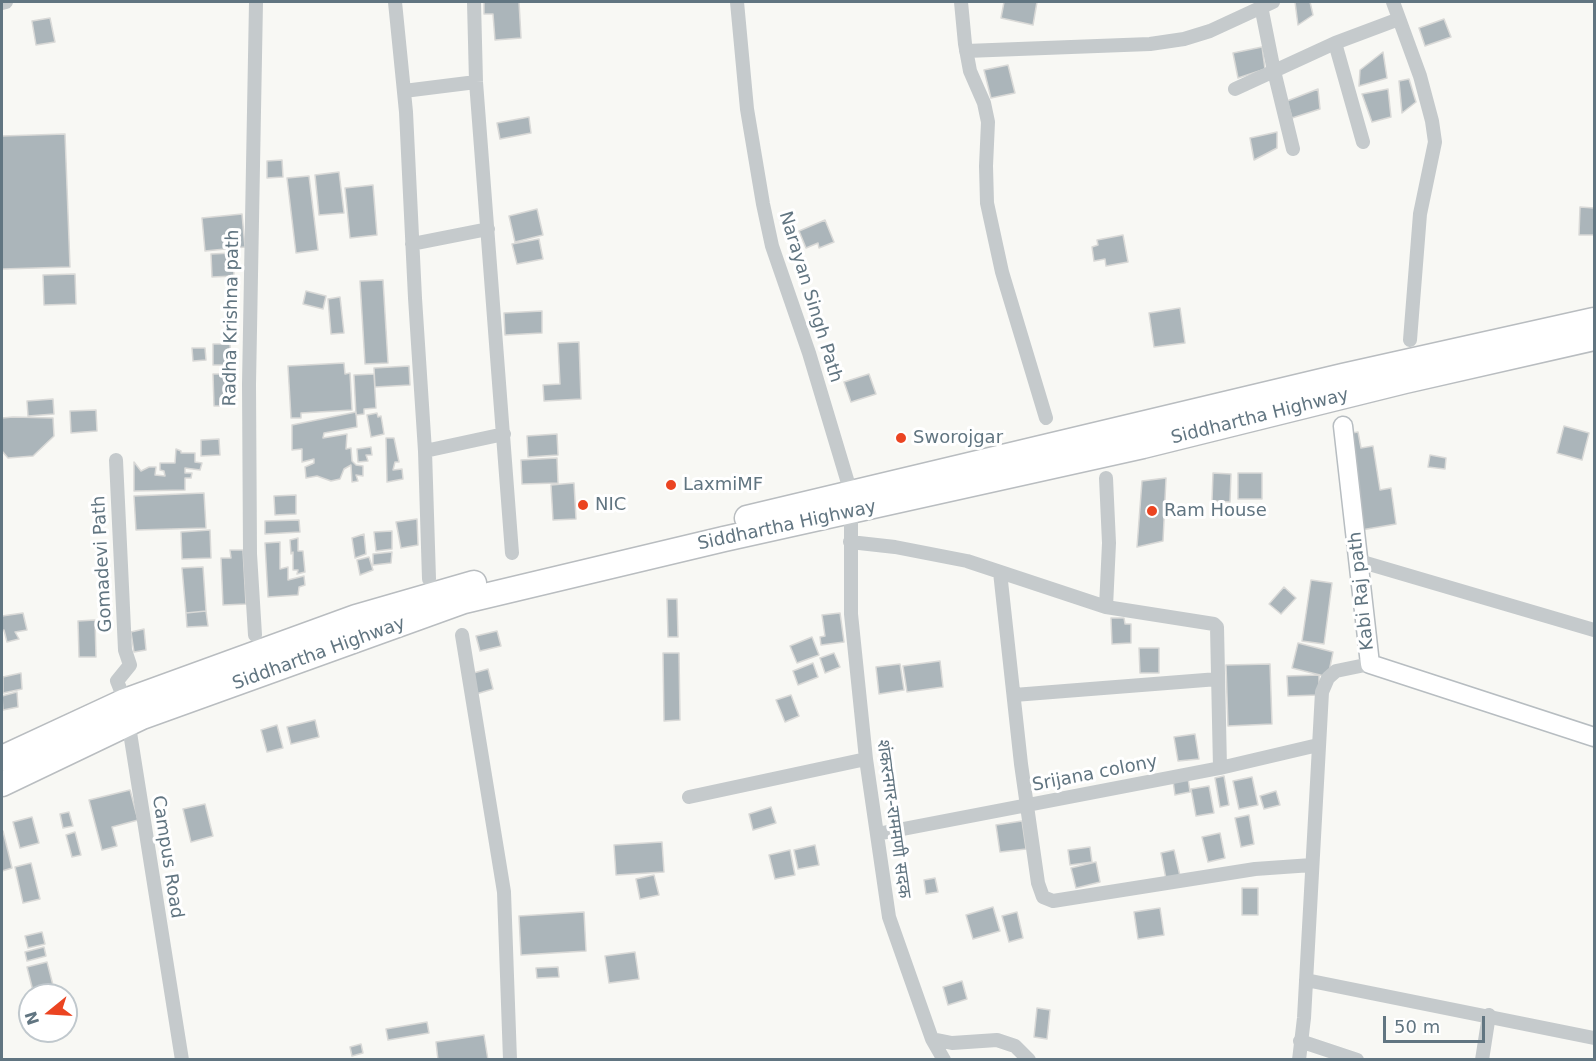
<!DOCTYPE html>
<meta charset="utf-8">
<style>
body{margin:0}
#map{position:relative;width:1596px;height:1061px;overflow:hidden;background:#f8f8f4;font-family:"DejaVu Sans",sans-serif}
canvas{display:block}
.frame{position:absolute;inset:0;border:3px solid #617581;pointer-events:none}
.north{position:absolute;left:18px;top:983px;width:60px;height:60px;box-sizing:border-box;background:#fff;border:2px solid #c0c8cd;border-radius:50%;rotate:252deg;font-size:16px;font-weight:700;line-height:24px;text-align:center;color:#617581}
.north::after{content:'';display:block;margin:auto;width:21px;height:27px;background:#eb4421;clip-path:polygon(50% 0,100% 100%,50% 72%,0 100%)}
.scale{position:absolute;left:1383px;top:1016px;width:102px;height:27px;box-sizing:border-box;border:3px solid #617581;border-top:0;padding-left:8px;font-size:18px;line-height:21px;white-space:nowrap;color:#617581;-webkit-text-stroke:4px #fff;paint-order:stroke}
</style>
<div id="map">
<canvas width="1596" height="1061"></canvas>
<div class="frame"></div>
<div class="north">N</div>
<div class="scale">50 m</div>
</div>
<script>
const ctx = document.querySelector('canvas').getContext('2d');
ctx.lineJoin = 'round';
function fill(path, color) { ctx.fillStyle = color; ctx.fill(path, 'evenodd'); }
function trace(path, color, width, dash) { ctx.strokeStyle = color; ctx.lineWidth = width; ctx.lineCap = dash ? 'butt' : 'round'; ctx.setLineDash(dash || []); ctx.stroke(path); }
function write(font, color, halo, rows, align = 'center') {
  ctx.font = font + ' "DejaVu Sans","Noto Sans Devanagari",sans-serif'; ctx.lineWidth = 6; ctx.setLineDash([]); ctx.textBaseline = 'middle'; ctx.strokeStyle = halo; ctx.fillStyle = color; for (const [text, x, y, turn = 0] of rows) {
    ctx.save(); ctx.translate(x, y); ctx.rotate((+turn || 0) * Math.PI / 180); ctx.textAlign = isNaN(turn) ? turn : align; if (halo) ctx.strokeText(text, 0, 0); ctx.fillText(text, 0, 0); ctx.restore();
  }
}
const building = new Path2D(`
 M484,2H519L521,38L495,40L493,14H484Z
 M1004,2H1037L1033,25L1001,18Z
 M1295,2H1310L1313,15L1298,25Z
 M50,18L55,42L36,45L32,21Z
 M1444,19L1451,37L1425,46L1419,28Z
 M1262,47L1265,69L1238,78L1233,53Z
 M1383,52L1387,78L1359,86L1360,70Z
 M1008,65L1015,93L991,98L984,70Z
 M1409,79L1416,102L1402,113L1399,81Z
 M1318,89L1320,109L1292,118L1287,101Z
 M1388,89L1391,117L1372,122L1362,94Z
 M529,117L531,133L500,139L497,123Z
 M1277,132V148L1254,160L1250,138Z
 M65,134L70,267L2,269V136Z
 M282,160L283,177L267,178V161Z
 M339,172L344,213L319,215L315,175Z
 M309,176L318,250L296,253L287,178Z
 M373,185L377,235L350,238L345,188Z
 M1580,207L1594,208V235H1579Z
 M537,209L543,235L515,242L509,216Z
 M242,214L245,247L205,251L202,218Z
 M825,220L834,242L819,248L818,243L806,248L799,231Z
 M1123,235L1128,262L1106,266L1105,259L1094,261L1092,247L1098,245L1097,240Z
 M539,239L543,259L517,264L512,244Z
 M233,253L234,276L212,277L211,254Z
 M75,274L76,304L44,305L43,275Z
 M383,280L388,363L365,364L360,281Z
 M306,291L326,296L323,309L303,304Z
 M340,297L344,333L331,334L328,299Z
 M1180,308L1185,343L1154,347L1149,313Z
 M542,311V333L505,335L504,313Z
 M579,342L581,399L544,401L543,385L560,384L558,343Z
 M213,344H230L231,365H213Z
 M192,348H205L206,360L193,361Z
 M344,363L345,374L350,373L352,410L301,413V418H291L288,366Z
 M409,366L410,385L375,387L374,368Z
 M213,374H235L236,406H214Z
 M374,374L376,408L364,409V414L356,415L354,375Z
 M869,374L876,394L851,402L844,382Z
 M53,399L54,414L28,416L27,401Z
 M96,410L97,431L71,433L70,411Z
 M356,412L357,427L324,433L323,438L347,434L346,449L351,448L352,461L356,465L363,466V476L356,475L358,481L352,482L351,465L344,469L340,479L331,481L317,476L306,478L305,467L314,463V459L302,462V449L292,450V425Z
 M377,413L378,417L381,416L384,434L371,437L367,415Z
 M13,417L53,418L54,436L33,456L8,458L2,451V418Z
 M1564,426L1589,433L1582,460L1557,453Z
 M1358,432L1361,448L1373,446L1380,490L1391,488L1396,524L1361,530L1346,434Z
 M557,434L558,455L528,457L527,436Z
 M386,438H394L399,462H395L393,470L402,469L403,479L387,482Z
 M219,439L220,455L201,456V440Z
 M371,447L372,455H366L368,461L358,462L357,449Z
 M176,449L181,451V453H195V462L202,463L200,470L185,468V473H192L191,478H185V490L134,491V462L141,471L149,467H156L155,475L165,476L164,471L160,470V463H175Z
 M1430,455L1446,458L1445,469L1428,467Z
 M557,458L558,483L522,484L521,460Z
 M1213,473L1231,474L1230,502L1212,501Z
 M1238,473H1262V499H1238Z
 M1166,478L1163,541L1137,547L1142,481Z
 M574,483L576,519L553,520L551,485Z
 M204,493L206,528L136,530L134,496Z
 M296,495V514L275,515L274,496Z
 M417,519L418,545L401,548L396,522Z
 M299,520L300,532L265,534V521Z
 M210,530L211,558L182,559L181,532Z
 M392,531V549L376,551L374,532Z
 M364,534L366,554L355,558L352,538Z
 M298,538V551H303L305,572L297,574L298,570H293V552L291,554L290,540Z
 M280,542V569L288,567V580L304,576L305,585L299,587L298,595L268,597L265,543Z
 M230,550H243L246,604L223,605L221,558H231Z
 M392,552L391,563L373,565V554Z
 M369,557L373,570L360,575L357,560Z
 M203,567L206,611L186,613L182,568Z
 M1311,580L1332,583L1324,644L1302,641Z
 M1284,587L1296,598L1281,614L1269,604Z
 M667,599H677L678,637H668Z
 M206,611L208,626L187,627L186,613Z
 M23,613L27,630L15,632L19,639L7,642L4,630L2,631V616Z
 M840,613L844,642L821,645L820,637L825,636L822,615Z
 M1111,618H1124L1125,624H1131V643L1112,644Z
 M95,620L96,657H79L78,621Z
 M144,629L146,650L134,652L131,632Z
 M497,631L501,646L480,651L476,636Z
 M812,637L819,655L797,663L790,646Z
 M1298,643L1333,652L1328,677L1292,668Z
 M1139,648H1159V673H1140Z
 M663,653H679L680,720L664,721Z
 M834,653L840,667L825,673L820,658Z
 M940,661L943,687L907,692L903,666Z
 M813,663L818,677L798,685L793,671Z
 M900,664L904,690L879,694L876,667Z
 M1270,664L1272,724L1228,726L1226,665Z
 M488,669L493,689L476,694L470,674Z
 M21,673L22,689L3,693V677Z
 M1319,675V695L1288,696L1287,676Z
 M17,692L18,707L3,710L2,696Z
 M791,695L799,716L785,722L776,700Z
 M315,720L319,737L291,744L287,727Z
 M277,725L283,748L267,752L261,730Z
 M1195,734L1199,759L1178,761L1174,737Z
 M1224,776L1229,805L1220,807L1215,778Z
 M1252,777L1258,805L1239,809L1233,781Z
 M1188,778L1190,792L1175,795L1173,781Z
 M1209,786L1214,813L1196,816L1191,789Z
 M130,790L138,820L112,827L117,846L102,850L89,800Z
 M1276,791L1280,805L1264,809L1260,796Z
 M205,804L213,836L191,842L183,809Z
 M771,807L776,823L753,830L749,814Z
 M69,812L73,826L63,828L60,814Z
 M1249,815L1254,844L1241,847L1235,818Z
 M32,817L39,843L20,848L13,822Z
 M1022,821L1026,849L1000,852L996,825Z
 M2,831H3L12,868L2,871Z
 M75,832L81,855L72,857L66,835Z
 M1220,833L1225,858L1208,862L1202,837Z
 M662,842L664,872L616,875L614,845Z
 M815,845L819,865L798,869L794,850Z
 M1090,847L1092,862L1070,865L1068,850Z
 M790,850L795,875L775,879L769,855Z
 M1174,850L1180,876L1166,879L1161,853Z
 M1096,862L1100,882L1076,888L1071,868Z
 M31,863L40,899L23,903L15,867Z
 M654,875L659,895L640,899L636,879Z
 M935,878L938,892L926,894L924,880Z
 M1242,888H1258V915H1242Z
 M993,907L1000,931L973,939L966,915Z
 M1160,908L1164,935L1138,939L1134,912Z
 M584,912L586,951L521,955L519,916Z
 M1017,912L1023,938L1009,942L1002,916Z
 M42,932L45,944L28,948L25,936Z
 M44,947L46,956L27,961L25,952Z
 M635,952L639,979L609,983L605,956Z
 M47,962L55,993L34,995L27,967Z
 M558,967L559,977L537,978L536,968Z
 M962,981L967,999L948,1005L943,987Z
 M1037,1008L1050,1010L1047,1039L1034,1037Z
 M427,1022L429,1033L388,1040L386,1029Z
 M484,1035L488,1060H438L436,1042Z
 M361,1044L363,1053L352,1056L350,1047Z`);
fill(building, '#abb5ba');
trace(building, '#d9d9d7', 1.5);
const secondary = new Path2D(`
 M1343,426L1370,664L1594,737`);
const highway = new Path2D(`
 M747,518L1343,376L1594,320
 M2,758L125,701L356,617L474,583
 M2,784L142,717L464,601L724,539L1143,446L1405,381L1594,338`);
trace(secondary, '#b7bdc1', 21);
trace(highway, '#b9bdc0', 27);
trace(new Path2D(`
 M395,2L406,112L415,298L425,451L429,579
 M474,2L476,82L512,553
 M737,2L747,109L763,204L772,246L809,353L851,493V614L866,759L889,917L932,1039L952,1043L997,1040L1015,1046L1029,1060
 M961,2L965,44L970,71L984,103L988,122L986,166L987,203L1002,272L1046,418
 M1393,2L1420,76L1432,121L1435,142L1420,214L1410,340
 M2,3L6,2
 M1261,6L1274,71L1293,149
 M1335,43L1363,142
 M966,51L1150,44L1184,39L1210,31L1273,2
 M1235,89L1335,43L1399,19
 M404,91L476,82
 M412,244L488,229
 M425,451L504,434
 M116,460L125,650L130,665L117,681L125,701L182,1060
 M1106,478L1109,543L1106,607L1214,624L1217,627L1220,768
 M850,542L895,547L967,561L1106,607
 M1359,561L1594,630
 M1000,572L1021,764L1038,883L1043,897L1053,901L1255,869L1312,865
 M255,635L250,554L249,384L256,2
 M462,635L504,892L510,1060
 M1014,695L1218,679
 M689,797L866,759
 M877,834L1220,768L1318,745
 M1306,980L1594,1038
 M932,1039L944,1060
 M1300,1041L1357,1060
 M1299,1060L1304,1018L1322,692L1328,678L1336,671L1370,664
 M1482,1060L1489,1015`), '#c5cacc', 14);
trace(secondary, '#fff', 18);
trace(highway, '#fff', 24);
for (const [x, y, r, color] of [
 [901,438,6,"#eb4421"],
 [671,485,6,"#eb4421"],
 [583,505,6,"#eb4421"],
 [1152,511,6,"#eb4421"]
]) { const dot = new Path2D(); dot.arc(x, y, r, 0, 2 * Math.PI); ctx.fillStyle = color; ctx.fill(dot); trace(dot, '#fff', 2); }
write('18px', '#617581', '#fff', [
 ["Narayan Singh Path",810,297,73],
 ["Radha Krishna path",232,318,-89],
 ["Siddhartha Highway",1260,417,-14],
 ["Siddhartha Highway",787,526,-12],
 ["Gomadevi Path",103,564,-93],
 ["Kabi Raj path",1362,591,-96],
 ["Siddhartha Highway",319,654,-20],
 ["Srijana colony",1095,774,-11],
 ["शंकरनगर-राममणी सदक",893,819,82],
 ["Campus Road",167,857,81]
]);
write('18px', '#617581', '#fff', [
 ["Sworojgar",913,438],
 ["LaxmiMF",683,485],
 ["NIC",595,505],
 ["Ram House",1164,511]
], 'left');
</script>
